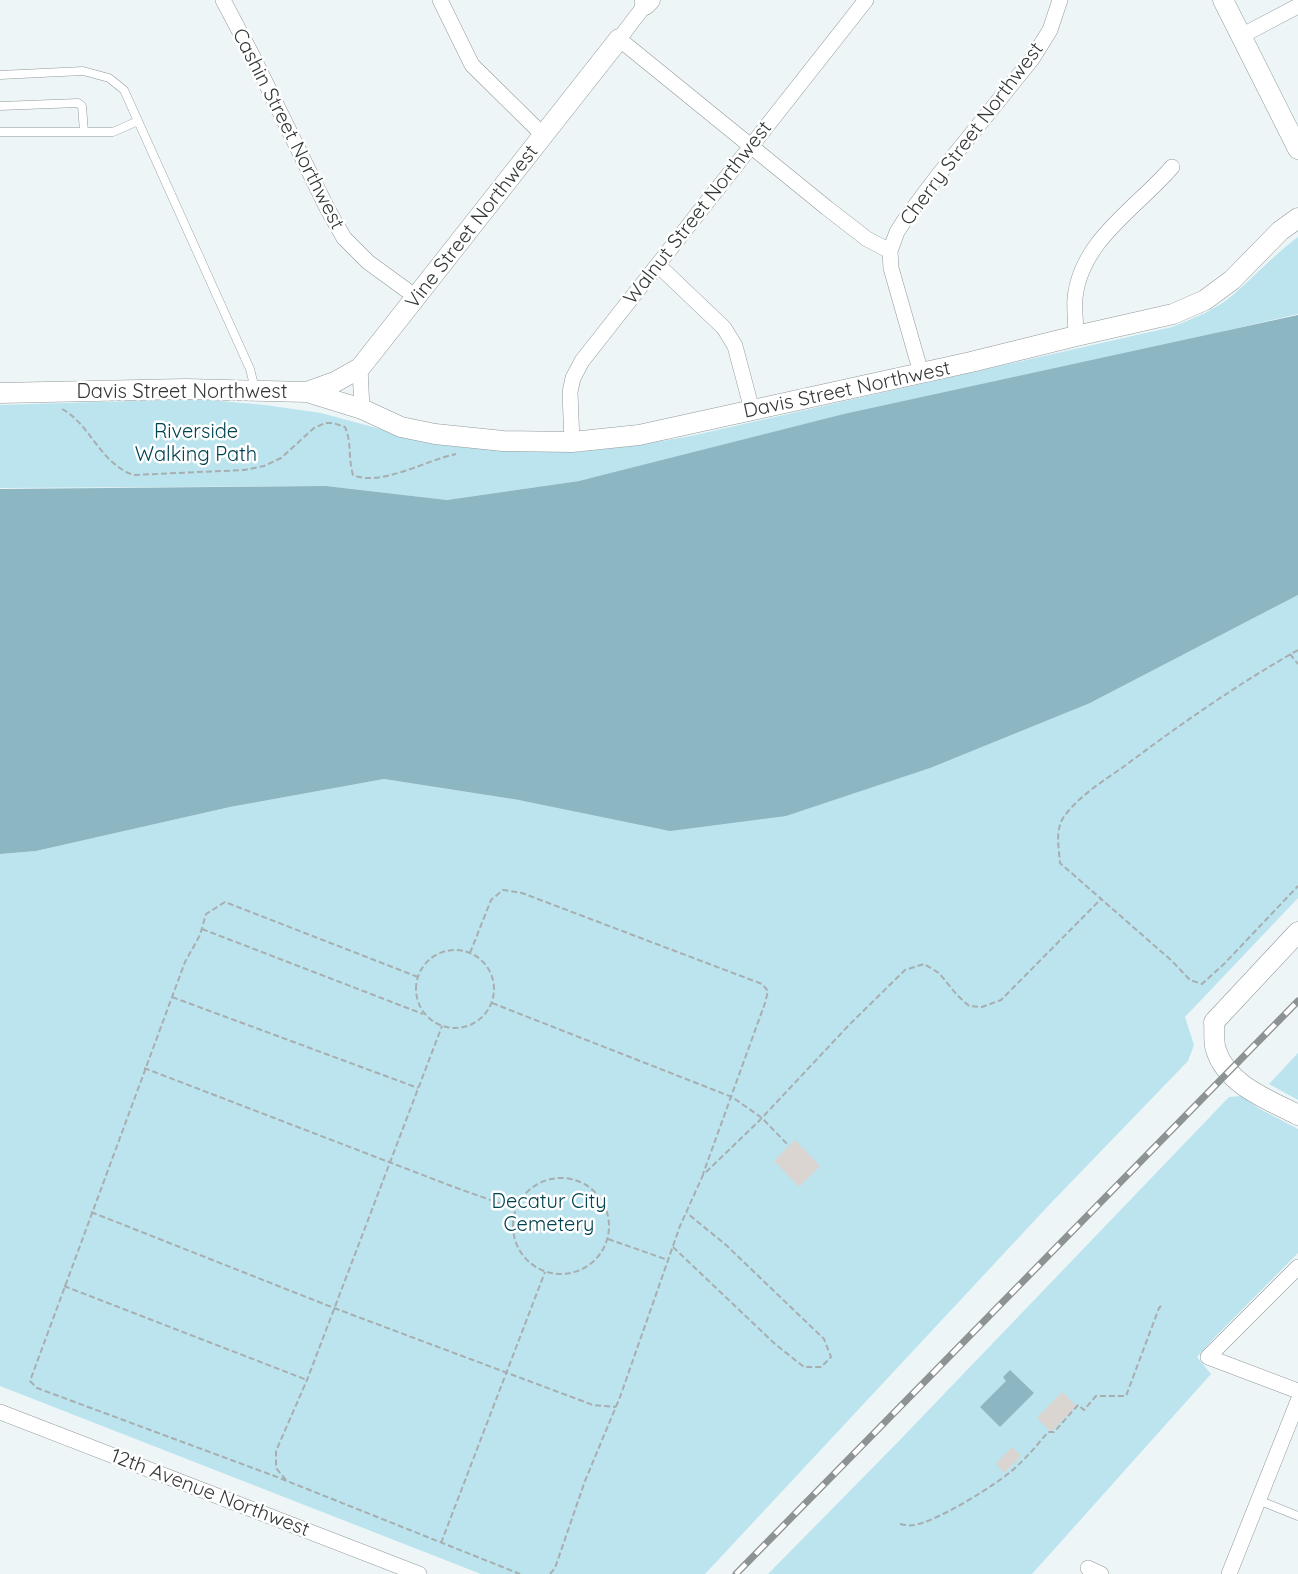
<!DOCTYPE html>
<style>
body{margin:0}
canvas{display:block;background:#edf5f7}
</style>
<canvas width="1298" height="1574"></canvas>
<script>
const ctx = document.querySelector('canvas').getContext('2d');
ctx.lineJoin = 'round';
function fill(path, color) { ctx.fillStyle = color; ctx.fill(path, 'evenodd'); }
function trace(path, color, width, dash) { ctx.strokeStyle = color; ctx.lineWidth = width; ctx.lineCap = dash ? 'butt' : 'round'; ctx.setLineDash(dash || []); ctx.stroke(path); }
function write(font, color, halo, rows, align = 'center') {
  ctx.font = font + ' Quicksand,sans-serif'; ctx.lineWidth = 5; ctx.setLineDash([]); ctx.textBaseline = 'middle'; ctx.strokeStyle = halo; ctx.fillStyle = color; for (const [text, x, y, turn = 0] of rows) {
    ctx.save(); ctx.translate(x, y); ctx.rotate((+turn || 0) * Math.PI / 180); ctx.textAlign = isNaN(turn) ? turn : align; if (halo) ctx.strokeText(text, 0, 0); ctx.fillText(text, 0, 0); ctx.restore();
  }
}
fill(new Path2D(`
 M1298,237V314L579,481L447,500L326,486L0,488V405L198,399L265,405L321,413L410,437L477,447L543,452H579L639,445L691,436L1172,327C1194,318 1216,310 1234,294C1256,275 1275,254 1298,237Z
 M1298,595V898L1185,1017L1194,1045L1188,1061L1050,1204L705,1574H481L0,1386V854L36,851L230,807L384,779L519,800L1090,703Z
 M1298,1053V1100L1269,1084Z
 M1242,1096L1258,1108L1298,1129V1253L1214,1338L1197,1357L1211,1374L1032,1574H768L897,1443L1229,1097Z`), '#bbe4ef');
fill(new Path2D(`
 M1298,315V595L1090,703L930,768L786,816L670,831L519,800L384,779L230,807L36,851L0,854V489L326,486L447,500L579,481L844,414Z
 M1010,1370L1034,1393L1000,1427L980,1407L1006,1381L1003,1377Z`), '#8bb6c2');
fill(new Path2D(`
 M795,1140L820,1166L799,1187L774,1161Z
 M1062,1392L1076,1406L1051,1432L1037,1418Z
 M1012,1447L1021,1456L1004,1473L996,1464Z`), '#dad5d0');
const service = new Path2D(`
 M0,75L83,71L109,78L124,90L250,369L255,389
 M0,106L78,103L82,106L84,132
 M0,132H113L138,121
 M1258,1500L1298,1516`);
const minor = new Path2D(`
 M223,0L252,55L327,208L344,238L368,262L416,297
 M440,0L472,65L544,136
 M642,0L645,5L619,39L827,208L867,239L890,251
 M1241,36L1298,6
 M658,265L724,328L735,346L752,410
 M1076,336C1076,324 1074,310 1075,298C1081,240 1137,208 1172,167
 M360,368L362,409
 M921,373L891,268L890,251L897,232L906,218L936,178L1032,59L1050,30L1060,0
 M572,442L570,392L573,378L582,361L866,0
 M1298,1267L1208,1357L1298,1391
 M0,1412L419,1574
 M1088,1568L1101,1574
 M1229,1574L1298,1401`);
const tertiary = new Path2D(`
 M1223,0L1298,149
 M645,5L650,0
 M307,392L335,382L360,368L619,39
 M0,393L185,389L307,392L362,409L401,427L435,434L503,441L572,442L639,435L971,362L1076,336L1173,314L1205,300L1232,280L1280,231L1298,218
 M1298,932L1214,1022C1215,1031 1213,1042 1216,1050C1227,1085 1269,1100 1298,1115`);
trace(service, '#92999b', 9);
trace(minor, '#92999b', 16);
trace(tertiary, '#92999b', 21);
trace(new Path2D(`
 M62,409C92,426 98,461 133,475L244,470L264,466L281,458L314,428L325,423H333L345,427C352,443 348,459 353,475C380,487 427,460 456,454
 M1298,650C1238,684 1182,723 1126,765C1105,780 1078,796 1063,818C1055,832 1059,848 1060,863L1172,961L1190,980L1202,984L1225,963L1298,886
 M1290,654L1298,664
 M202,929L423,1014
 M416 989a39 39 0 1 1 78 0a39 39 0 1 1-78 0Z
 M470,953L491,900L503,890L522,893L762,984L768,991L765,1003L703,1174
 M418,977L225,902L206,914L200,935L185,962L30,1381L37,1388L277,1477L520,1574
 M172,997L418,1088
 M492,1003L732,1097L762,1118L789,1146
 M144,1068L454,1187L516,1209
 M513 1226a48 48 0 1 1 96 0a48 48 0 1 1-96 0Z
 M91,1212L334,1308L593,1405L616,1407
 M608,1239L668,1260
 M673,1247L775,1344L804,1367H821L831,1357L824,1339L726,1245L687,1213
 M64,1286L307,1380
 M286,1480L276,1468V1451L307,1380L442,1026
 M900,1524C905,1525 910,1526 914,1525C936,1522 1000,1483 1016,1467C1028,1456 1038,1444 1048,1432H1054L1078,1405L1084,1410L1096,1396H1126L1159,1308L1163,1304
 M441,1543L545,1272
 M550,1574L555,1568L585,1481L620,1397L680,1226L703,1175L759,1121L849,1025L905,970L924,964L939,973L957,995L969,1006L982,1007L1001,1000L1101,899`), '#a8aeaf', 2, [6, 3]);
trace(service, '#fff', 8);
trace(minor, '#fff', 15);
trace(tertiary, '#fff', 20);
const rail = new Path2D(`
 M736,1574L1298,1001`);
trace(rail, '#8d9293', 7);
trace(rail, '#fff', 4.5, [14]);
write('20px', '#343737', '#fff', [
 ["Cashin Street Northwest",288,129,63],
 ["Cherry Street Northwest",972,134,-53],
 ["Walnut Street Northwest",698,213,-52],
 ["Vine Street Northwest",472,227,-52],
 ["Davis Street Northwest",847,390,-12],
 ["Davis Street Northwest",182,392],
 ["12th Avenue Northwest",210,1493,21]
]);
write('20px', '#004350', '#fff', [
 ["Riverside",196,432],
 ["Walking Path",196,455],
 ["Decatur City",549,1202],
 ["Cemetery",549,1225]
]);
</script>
